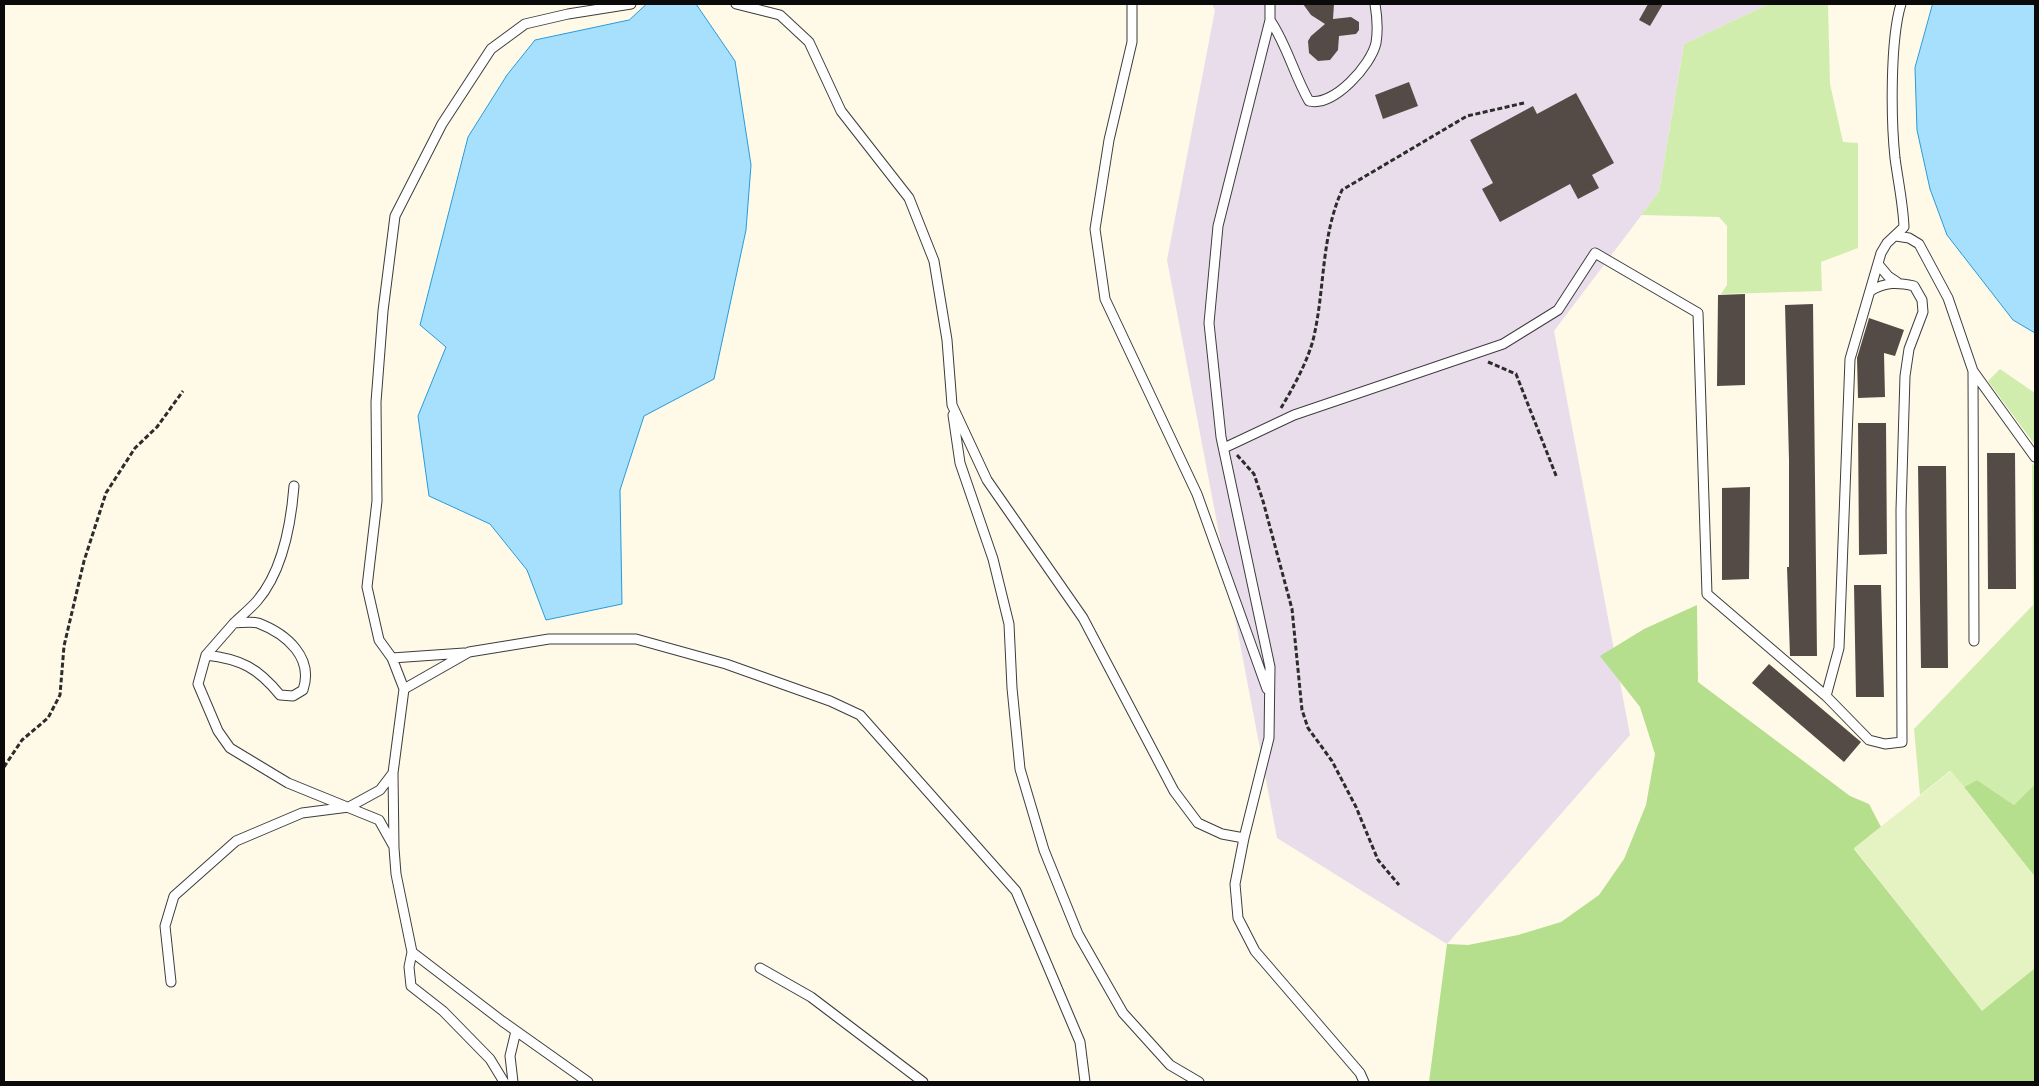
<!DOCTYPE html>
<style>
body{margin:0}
#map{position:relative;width:2039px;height:1086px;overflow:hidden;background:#fff9e8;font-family:"Roboto Serif",serif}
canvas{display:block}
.frame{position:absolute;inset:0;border:5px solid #0a0a0a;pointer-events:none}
</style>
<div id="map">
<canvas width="2039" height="1086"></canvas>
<div class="frame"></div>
</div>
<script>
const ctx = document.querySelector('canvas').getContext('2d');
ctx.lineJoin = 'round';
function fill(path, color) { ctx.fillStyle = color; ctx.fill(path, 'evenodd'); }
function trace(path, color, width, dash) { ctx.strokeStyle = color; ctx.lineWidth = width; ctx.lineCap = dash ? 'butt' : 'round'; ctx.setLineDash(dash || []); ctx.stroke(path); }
fill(new Path2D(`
 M1212,4H1769L1684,44L1659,192L1554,331L1630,735L1447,944L1277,838L1167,260L1215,10Z`), '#e9ddeb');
fill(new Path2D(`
 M1769,4H1828L1830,84L1843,142L1858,143V248L1821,262L1822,291L1721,294L1727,285V226L1719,217L1641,215L1659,192L1684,44Z
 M2000,369L2035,393V445L1988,381Z
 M2032,463L2035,467V784L2014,805L1977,780L1964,787L1950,771L1920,795L1914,729L2033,605Z`), '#d1edae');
fill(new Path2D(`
 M1697,605L1698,682L1850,796L1869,804L1881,827L1854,849L1982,1010L2035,968V1082H1429L1447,944L1468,945L1518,935L1561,922L1599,895L1624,859L1646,805L1655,754L1640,707L1600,656L1644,629Z
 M1977,780L2014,805L2035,784V877L1964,787Z`), '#b5df8c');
fill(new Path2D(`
 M1951,771L2035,877V968L1982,1011L1854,848Z`), '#e4f3c1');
const water = new Path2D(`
 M647,4H696L735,61L751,165L746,230L714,379L644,416L620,490L622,604L546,620L527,570L490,524L429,496L418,416L446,347L420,325L468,137L507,75L535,40L629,20Z
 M1933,4H2035V333L2013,320L1947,235L1930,189L1917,130L1915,68Z`);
fill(water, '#a7e0fc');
trace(water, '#279ada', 1);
fill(new Path2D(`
 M1303,4H1334L1333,19L1351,17L1359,22V30L1356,34L1339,36L1338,50L1330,60L1318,61L1309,53L1308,41L1311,36L1325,24L1311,15Z
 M1648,4H1663L1650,26L1639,20Z
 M1409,82L1418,106L1383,119L1375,95Z
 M1576,93L1614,163L1592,175L1599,188L1578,199L1570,184L1500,222L1482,189L1493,183L1470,140L1533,106L1537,114Z
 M1745,294V385L1717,386L1718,295Z
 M1813,304L1817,656H1790L1787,567H1789V460L1785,305Z
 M1869,318L1904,330L1895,356L1884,353L1885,397L1858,398L1857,358Z
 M1858,423H1886L1887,554L1859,555Z
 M1987,453H2015L2016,589H1988Z
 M1918,466H1946L1948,668H1921Z
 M1750,487L1749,579L1722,580V488Z
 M1854,585H1881L1884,697H1856Z
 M1769,664L1861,742L1844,762L1752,683Z`), '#544b46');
const service = new Path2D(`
 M736,4L780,15L809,42L841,111L909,198L934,261L947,340L952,405L987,480L1083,618L1174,791L1198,823L1222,834L1244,838
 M1132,4V42L1109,140L1095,229L1105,299L1197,494L1267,689
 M1270,4V20L1218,226L1209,323L1221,437L1270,667L1269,738L1244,838L1235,884L1238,918L1255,951L1360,1073L1364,1082
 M1270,20C1287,45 1294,75 1309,101C1334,107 1371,65 1376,43C1378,31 1377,16 1375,4
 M1896,236L1909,238L1919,244L1948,298L1973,371L2035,457
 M1878,264L1888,276L1897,282
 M1973,372L1974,641
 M953,415L960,463L993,559L1009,624L1012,688L1020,769L1044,850L1078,934L1123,1013L1170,1065L1199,1082
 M1224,448L1294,415L1503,344L1558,310L1595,253L1698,313L1707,594L1826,696L1869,740L1885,744L1902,742L1901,510L1905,376L1909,349L1923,312L1922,300L1914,286C1897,282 1886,282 1870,291
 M234,623C241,616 250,609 257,601C283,571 291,524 294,486
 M206,655C241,659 258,668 280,695L293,696L303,690C314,658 287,634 258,623C251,621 241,623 234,623L206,655L198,684L218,731L230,748L288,783L379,820L393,845
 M392,658L464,653
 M404,689L469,652L549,639H636L726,664L830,701L860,715L1016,891L1080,1042L1085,1082
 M1826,696L1839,648L1850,359L1881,253L1887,243L1904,227C1903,203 1898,181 1895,158C1891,120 1890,40 1901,4
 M412,952L502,1021L588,1082
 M760,968L811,997L923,1082
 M171,982L165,926L174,896L236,841L302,813L349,807L380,790L393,773
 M504,1082L490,1059L443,1011L411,986L409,967L412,952L396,874L394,848L393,773L404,689L392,658L379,640L367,587L377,501L376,402L383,311L395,216L442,124L491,49L525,24L568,14L631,4
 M513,1082L510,1056L516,1031`);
trace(service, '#3d3d3d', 11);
trace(new Path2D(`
 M1488,362L1516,374L1557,478
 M1281,408C1293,388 1309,359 1314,336C1325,287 1321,237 1342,190L1467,116L1524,103
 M1237,455L1254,474L1263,501L1292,609L1302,710L1308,728L1332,761L1356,807L1378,860L1399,885
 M4,767L22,740L48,718L60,695L64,646L84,561L106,493L135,448L157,427L183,391`), '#2c2c2c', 3, [5, 2.5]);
trace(service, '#fff', 9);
</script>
